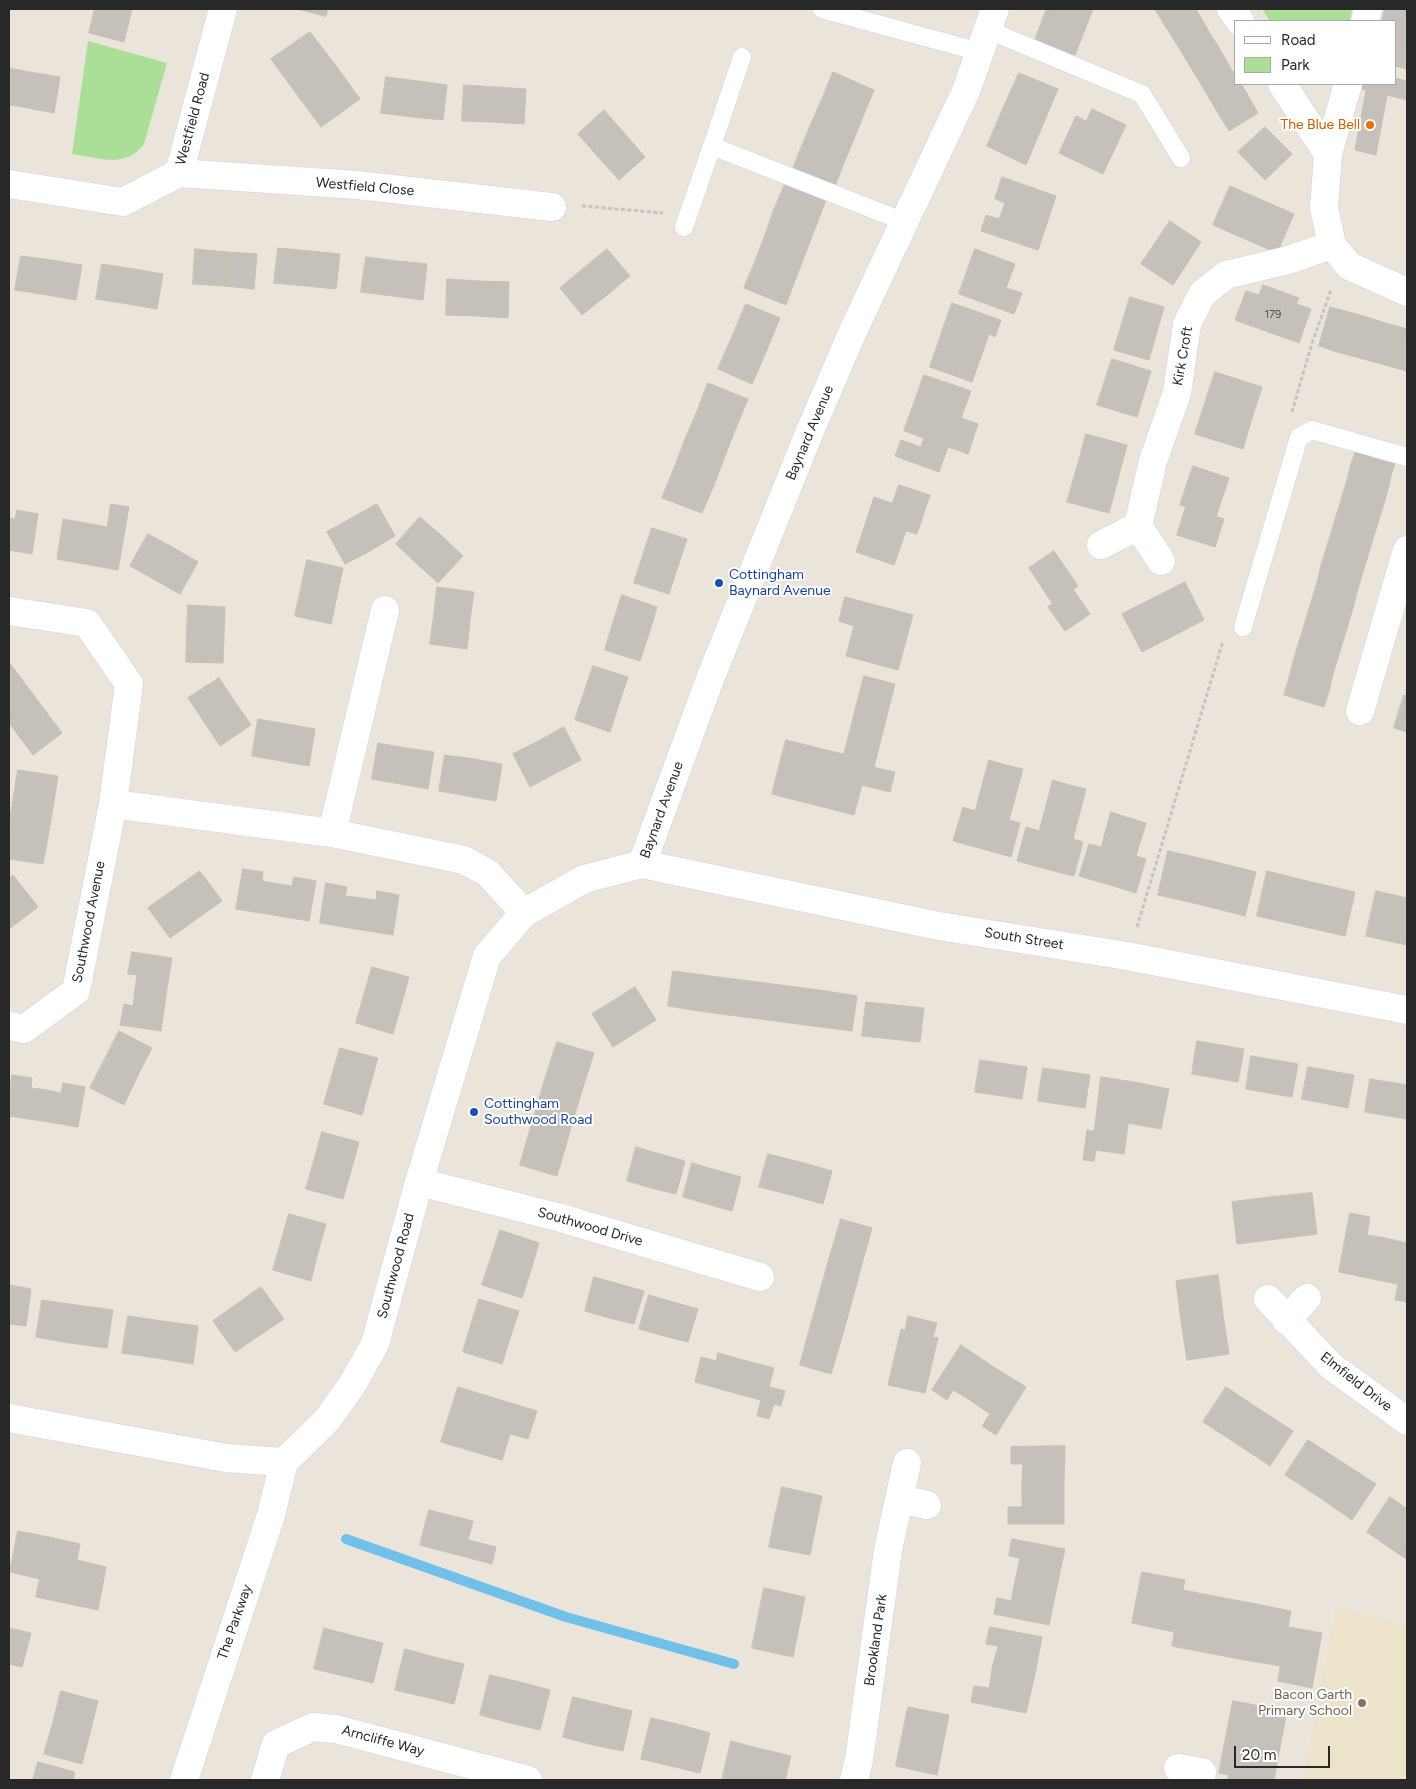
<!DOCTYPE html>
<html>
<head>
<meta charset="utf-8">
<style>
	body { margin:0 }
	#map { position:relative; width:1416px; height:1789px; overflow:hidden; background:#eae4da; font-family:Figtree,sans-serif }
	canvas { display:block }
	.frame { position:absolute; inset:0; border:10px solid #282828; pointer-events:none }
	.legend { position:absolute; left:1234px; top:20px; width:162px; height:65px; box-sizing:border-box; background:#fff; border:1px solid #a9a9a9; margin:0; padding:6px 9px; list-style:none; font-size:15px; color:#282828 }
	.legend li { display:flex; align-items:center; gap:10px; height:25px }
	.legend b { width:25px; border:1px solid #a9a9a9 }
	.scale { position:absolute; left:1234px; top:1746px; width:96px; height:22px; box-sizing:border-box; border:2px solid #282828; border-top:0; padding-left:6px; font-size:15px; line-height:18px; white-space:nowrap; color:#282828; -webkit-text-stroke:4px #fff; paint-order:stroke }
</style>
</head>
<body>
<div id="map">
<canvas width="1416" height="1789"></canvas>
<div class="frame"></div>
<ul class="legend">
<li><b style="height:6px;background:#fff"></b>Road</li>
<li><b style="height:14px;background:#abdf98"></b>Park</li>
</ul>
<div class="scale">20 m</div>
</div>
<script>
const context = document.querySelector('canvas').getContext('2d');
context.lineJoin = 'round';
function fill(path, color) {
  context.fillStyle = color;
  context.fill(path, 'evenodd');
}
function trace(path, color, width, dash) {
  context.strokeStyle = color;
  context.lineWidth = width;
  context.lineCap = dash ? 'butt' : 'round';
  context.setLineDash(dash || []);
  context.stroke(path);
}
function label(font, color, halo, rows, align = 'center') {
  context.font = font + ' Figtree,sans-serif';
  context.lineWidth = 4;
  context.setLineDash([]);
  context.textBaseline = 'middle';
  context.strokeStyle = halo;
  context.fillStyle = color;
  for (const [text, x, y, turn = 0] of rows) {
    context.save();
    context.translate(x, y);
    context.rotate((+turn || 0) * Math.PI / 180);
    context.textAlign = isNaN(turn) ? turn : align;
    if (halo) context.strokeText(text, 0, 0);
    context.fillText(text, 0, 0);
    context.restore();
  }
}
fill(new Path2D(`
	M1336,1607L1407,1625V1780H1303Z`), '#ebe3ca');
fill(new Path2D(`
	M1262,9H1352L1350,21H1270Z
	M88,41L167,63L144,144C125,169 101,158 72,154Z`), '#abdf98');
trace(new Path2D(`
	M346,1539L566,1617L734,1664`), '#71c0e9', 10);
const building = new Path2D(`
	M95,9H132L124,42L89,33Z
	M297,9H328L326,16Z
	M1047,9H1093L1086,27L1046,11Z
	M1155,9H1195L1166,27Z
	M1196,9L1208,30L1179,48L1166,27Z
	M1385,9H1407V44L1395,42V21H1382Z
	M1046,11L1086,27L1075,55L1035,40Z
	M1208,30L1221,51L1191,68L1179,48Z
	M310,32L334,63L295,92L271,59Z
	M1395,42L1407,44V69L1395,66Z
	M1221,51L1233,72L1204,89L1191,68Z
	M334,63L360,99L321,127L295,92Z
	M9,68L24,71L17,106L9,105Z
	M24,71L60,77L54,113L17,106Z
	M833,72L874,90L864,114L823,97Z
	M1233,72L1235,84H1241L1246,92L1216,110L1204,89Z
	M1019,73L1058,89L1042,127L1003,109Z
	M386,77L418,81L413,117L381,113Z
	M1395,78L1407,81V100L1387,95L1376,155L1355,150L1366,90L1360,89L1361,84H1395Z
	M418,81L447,85L443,120L413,117Z
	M464,85L496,87L494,122L462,121Z
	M496,87L526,89L524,124L494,122Z
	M1246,92L1258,113L1229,131L1216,110Z
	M823,97L864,114L854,139L812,122Z
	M1003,109L1042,127L1026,165L987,146Z
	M1092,109L1126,125L1103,174L1059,153L1076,116L1086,121Z
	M604,110L625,134L599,158L578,134Z
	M812,122L854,139L844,163L802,146Z
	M1265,127L1292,154L1265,180L1238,152Z
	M625,134L645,157L619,180L599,158Z
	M802,146L844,163L834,188L792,171Z
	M1002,177L1056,196L1038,250L981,231L986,215L999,219L1005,203L995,199Z
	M785,184L826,200L816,226L774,210Z
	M1230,186L1294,214L1277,253L1213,225Z
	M774,210L816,226L806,252L765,236Z
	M1170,221L1201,242L1173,285L1141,264Z
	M765,236L806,252L796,278L755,262Z
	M278,248L310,251L306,286L274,283Z
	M195,249L227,252L225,286L193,284Z
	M607,249L630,276L607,295L584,268Z
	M975,249L1015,264L1006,288L1022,293L1014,314L959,294Z
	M310,251L340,254L336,289L306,286Z
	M227,252L257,254L254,289L225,286Z
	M21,256L52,260L47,295L15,290Z
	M366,257L397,261L393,296L361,292Z
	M52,260L82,265L76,300L47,295Z
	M397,261L427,264L423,300L393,296Z
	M755,262L796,278L786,305L744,288Z
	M102,264L134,269L128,304L96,299Z
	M584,268L607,295L582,315L560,288Z
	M134,269L163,274L157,309L128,304Z
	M447,279L479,281L478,316L446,315Z
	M479,281L509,282L508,318L478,316Z
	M1263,285L1299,298L1296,304L1311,309L1299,343L1235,320L1246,291L1259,295Z
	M1130,297L1164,307L1149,360L1114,350Z
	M952,303L1001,320L995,337L989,334L972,382L930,367Z
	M746,304L780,318L766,352L732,337Z
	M1330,307L1349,312L1337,352L1319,346Z
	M1349,312L1367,317L1356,357L1337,352Z
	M1367,317L1385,323L1374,362L1356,357Z
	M1385,323L1404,328L1392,367L1374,362Z
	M1404,328L1407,329V371L1392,367Z
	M732,337L766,352L752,384L718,369Z
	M1112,359L1151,371L1137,417L1097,405Z
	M1215,372L1262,387L1252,418L1205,403Z
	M924,375L971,391L961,418L978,424L968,454L948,447L939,472L895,456L901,440L921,447L924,438L904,431Z
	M708,383L748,399L736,428L697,412Z
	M1205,403L1252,418L1243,449L1195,434Z
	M697,412L736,428L725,456L685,440Z
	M1086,434L1127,445L1118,479L1077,468Z
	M685,440L725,456L714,485L674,469Z
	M1357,448L1396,460L1391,476L1351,465Z
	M1351,465L1391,476L1387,493L1347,481Z
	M1193,466L1229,478L1216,517L1180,505Z
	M1077,468L1118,479L1109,513L1067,502Z
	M674,469L714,485L702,513L662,498Z
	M1347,481L1387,493L1382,510L1342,498Z
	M899,485L930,495L917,534L906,531L894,565L856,552L874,497L892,503Z
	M1342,498L1382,510L1377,526L1337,514Z
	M111,504L129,507L118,570L57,559L63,519L107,527Z
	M377,504L395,536L370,551L352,518Z
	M1186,507L1224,519L1215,547L1177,535Z
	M17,510L38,514L32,554L9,550V518L15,519Z
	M1337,514L1377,526L1372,542L1332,531Z
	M420,517L442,536L417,564L396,544Z
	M352,518L370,551L345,564L327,532Z
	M652,528L687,539L678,566L643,555Z
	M1332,531L1372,542L1367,559L1327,547Z
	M148,534L174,548L155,580L130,566Z
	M442,536L463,556L438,583L417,564Z
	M1327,547L1367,559L1362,575L1322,563Z
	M174,548L198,562L180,594L155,580Z
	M1054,551L1078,586L1052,603L1029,568Z
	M643,555L678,566L669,594L634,583Z
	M307,560L343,568L337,596L301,588Z
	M1322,563L1362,575L1357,592L1318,580Z
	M1318,580L1357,592L1353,608L1313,597Z
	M1185,582L1204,620L1173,636L1154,598Z
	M437,587L474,592L470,620L434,616Z
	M301,588L337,596L331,624L295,616Z
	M1073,589L1090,614L1065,631L1048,607Z
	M622,595L657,607L649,634L613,623Z
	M845,597L913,615L898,670L846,656L854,626L839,621Z
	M1313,597L1353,608L1348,625L1308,613Z
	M1154,598L1173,636L1142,652L1122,614Z
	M188,605L225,607L224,635L187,633Z
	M1308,613L1348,625L1343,641L1303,630Z
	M434,616L470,620L467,649L430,644Z
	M613,623L649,634L640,661L605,650Z
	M1303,630L1343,641L1338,658L1298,646Z
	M187,633L224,635L223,663L186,662Z
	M1298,646L1338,658L1333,674L1293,663Z
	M9,662L35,697L9,717Z
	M1293,663L1333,674L1329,691L1289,679Z
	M593,666L628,677L619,704L584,693Z
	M864,676L895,684L874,767L849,762L851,756L844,755Z
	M219,678L235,702L204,722L188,698Z
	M1289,679L1329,691L1324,707L1284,695Z
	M584,693L619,704L610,732L575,720Z
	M1404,695L1407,696V714L1399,711Z
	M35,697L62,733L33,755L9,723V717Z
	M235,702L251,725L220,746L204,722Z
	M1399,711L1407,714V732L1394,728Z
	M258,719L287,724L281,761L252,756Z
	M287,724L315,729L309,766L281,761Z
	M564,727L581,760L556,773L539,741Z
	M786,740L851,756L849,762L895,772L890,792L862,785L854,815L772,794Z
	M539,741L556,773L530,787L513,754Z
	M378,743L406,748L400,784L372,779Z
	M406,748L434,752L428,789L400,784Z
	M445,755L474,759L467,796L439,791Z
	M474,759L502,764L496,801L467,796Z
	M989,760L1006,765L983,849L953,841L963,807L975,811Z
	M1006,765L1023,769L1009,820L1020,823L1011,857L983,849Z
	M18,770L58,776L51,820L11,814Z
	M1053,780L1069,785L1046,869L1017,861L1026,827L1039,831Z
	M1069,785L1086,789L1073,839L1083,842L1074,876L1046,869Z
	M1111,812L1129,818L1110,885L1079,876L1089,844L1101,847Z
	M11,814L51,820L43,864L9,859Z
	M1129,818L1146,823L1136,856L1146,859L1136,893L1110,885Z
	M1168,851L1212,861L1202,905L1158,895Z
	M1212,861L1256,872L1245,916L1202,905Z
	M243,869L263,872L262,881L278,884L273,915L236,909Z
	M200,871L222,901L198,918L176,888Z
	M1267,871L1311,882L1301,926L1257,916Z
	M13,875L38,907L9,929V879Z
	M294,877L316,881L309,921L273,915L278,884L292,886Z
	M1311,882L1355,892L1345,936L1301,926Z
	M326,883L347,887L345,896L361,898L356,929L320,923Z
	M176,888L198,918L170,938L148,908Z
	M377,891L399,895L393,935L356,929L361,898L376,900Z
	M1376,891L1407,898V945L1366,936Z
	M132,952L172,958L166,995L135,990L137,975L128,974Z
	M372,967L409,977L401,1006L364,995Z
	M673,971L703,975L699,1011L668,1006Z
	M703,975L734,979L729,1015L699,1011Z
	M734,979L765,983L760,1019L729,1015Z
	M765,983L796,987L791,1023L760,1019Z
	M635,987L656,1020L635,1033L613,1001Z
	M796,987L826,991L821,1027L791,1023Z
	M135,990L166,995L161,1031L120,1025L124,1004L133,1006Z
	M826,991L857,996L852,1031L821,1027Z
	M364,995L401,1006L393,1034L356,1023Z
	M613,1001L635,1033L613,1047L592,1014Z
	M866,1002L895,1005L891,1039L862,1036Z
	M895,1005L924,1008L920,1042L891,1039Z
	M119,1031L152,1048L139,1073L106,1057Z
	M1197,1041L1244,1049L1238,1082L1192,1074Z
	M557,1042L594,1053L584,1084L547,1073Z
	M340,1048L378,1058L370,1086L332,1076Z
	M1251,1056L1298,1064L1292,1097L1246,1089Z
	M106,1057L139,1073L124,1105L90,1088Z
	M980,1060L1027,1067L1022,1099L975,1092Z
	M1308,1067L1354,1075L1348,1108L1302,1099Z
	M1043,1068L1090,1075L1085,1108L1038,1101Z
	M547,1073L584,1084L575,1114L538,1103Z
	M12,1075L32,1078L31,1088L47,1090L42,1121L9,1116Z
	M332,1076L370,1086L362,1115L324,1104Z
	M1101,1077L1134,1082L1124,1154L1096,1150L1094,1161L1083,1160L1087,1130L1094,1131Z
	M1370,1079L1407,1085V1119L1365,1112Z
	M1134,1082L1169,1089L1161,1129L1128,1123Z
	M63,1083L85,1087L78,1127L42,1121L47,1090L61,1093Z
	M538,1103L575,1114L566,1145L529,1134Z
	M322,1132L359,1142L351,1171L314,1161Z
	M529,1134L566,1145L557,1176L520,1165Z
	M636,1147L660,1154L651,1188L627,1181Z
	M660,1154L685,1161L676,1194L651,1188Z
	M768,1154L804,1163L795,1196L759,1187Z
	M314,1161L351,1171L343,1199L306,1189Z
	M692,1163L716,1170L707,1204L683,1197Z
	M804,1163L832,1171L823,1204L795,1196Z
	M716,1170L741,1177L732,1211L707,1204Z
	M1312,1193L1317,1234L1277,1239L1272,1197Z
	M1272,1197L1277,1239L1237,1244L1232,1202Z
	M1350,1213L1370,1217L1367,1235L1385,1238L1378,1280L1339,1272Z
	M289,1214L326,1224L318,1252L281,1242Z
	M841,1219L872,1228L862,1264L830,1256Z
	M500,1230L539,1243L531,1270L491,1258Z
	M1385,1238L1407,1243V1302L1395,1300L1398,1284L1378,1280Z
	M281,1242L318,1252L311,1281L273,1270Z
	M830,1256L862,1264L852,1301L820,1292Z
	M491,1258L531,1270L522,1298L482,1285Z
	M1218,1275L1223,1315L1181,1321L1176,1281Z
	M594,1277L619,1284L609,1318L585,1311Z
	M619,1284L644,1291L634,1324L609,1318Z
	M9,1285L31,1289L26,1326L9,1324Z
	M261,1287L284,1319L260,1335L237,1304Z
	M820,1292L852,1301L842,1337L810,1328Z
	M649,1295L673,1302L664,1336L639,1329Z
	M479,1299L519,1311L510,1338L471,1325Z
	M42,1300L76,1305L70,1343L36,1337Z
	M673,1302L698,1309L688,1342L664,1336Z
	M237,1304L260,1335L235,1352L213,1321Z
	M76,1305L113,1310L107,1348L70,1343Z
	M1223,1315L1229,1354L1187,1360L1181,1321Z
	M128,1316L162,1321L156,1358L122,1353Z
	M908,1316L937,1323L933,1337L938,1338L925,1393L888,1385L901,1329L905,1330Z
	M162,1321L198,1326L193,1364L156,1358Z
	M471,1325L510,1338L502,1364L463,1352Z
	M810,1328L842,1337L831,1374L800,1365Z
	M961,1345L992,1366L970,1400L953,1390L947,1400L932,1390Z
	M718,1353L747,1361L738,1394L695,1382L701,1357L716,1361Z
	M747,1361L774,1368L769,1387L785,1391L781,1406L774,1404L769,1419L757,1416L761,1400L738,1394Z
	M992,1366L1026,1387L996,1435L982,1426L990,1414L970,1400Z
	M458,1387L537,1411L528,1439L510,1434L502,1460L441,1442Z
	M1226,1387L1259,1409L1237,1444L1203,1422Z
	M1259,1409L1293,1431L1270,1466L1237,1444Z
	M1308,1440L1342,1462L1319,1497L1285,1475Z
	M1065,1446L1064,1483H1022L1023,1464H1011V1447Z
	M1342,1462L1376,1484L1352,1520L1319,1497Z
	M1022,1483H1064V1524H1008V1507H1022Z
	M782,1487L822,1496L816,1525L775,1517Z
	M1390,1497L1407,1509V1544L1400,1555L1367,1532Z
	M429,1510L473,1521L468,1540L496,1547L492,1564L420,1545Z
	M775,1517L816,1525L810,1555L769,1547Z
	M18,1531L49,1537L40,1579L10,1572Z
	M49,1537L80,1544L77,1560L106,1567L98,1610L36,1597Z
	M1012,1539L1065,1549L1057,1586L1016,1577L1020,1558L1009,1556Z
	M1407,1544V1559L1400,1555Z
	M1142,1572L1185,1580L1174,1632L1132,1623Z
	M1016,1577L1057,1586L1049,1625L994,1614L997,1598L1011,1601Z
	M764,1588L805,1597L799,1627L758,1618Z
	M1183,1590L1219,1597L1208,1653L1172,1646Z
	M1219,1597L1256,1604L1245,1660L1208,1653Z
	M1256,1604L1291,1611L1281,1666L1245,1660Z
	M758,1618L799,1627L793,1657L752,1648Z
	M990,1627L1042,1637L1035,1674L993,1665L998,1646L986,1644Z
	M1288,1627L1322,1633L1312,1688L1278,1681Z
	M9,1628L31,1633L22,1667L9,1664Z
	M324,1628L354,1636L344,1676L314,1669Z
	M354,1636L383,1643L373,1683L344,1676Z
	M405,1649L434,1657L425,1697L395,1690Z
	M434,1657L464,1664L454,1704L425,1697Z
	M993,1665L1035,1674L1026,1713L971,1702L974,1686L989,1688Z
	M490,1675L520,1682L510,1723L480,1715Z
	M520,1682L550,1690L540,1730L510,1723Z
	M61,1691L98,1701L90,1733L53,1723Z
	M573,1697L603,1704L593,1745L563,1737Z
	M1233,1701L1287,1711L1280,1747L1226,1737Z
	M603,1704L632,1711L623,1751L593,1745Z
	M908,1707L949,1715L943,1745L902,1737Z
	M651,1718L681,1725L671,1766L641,1759Z
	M53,1723L90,1733L82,1764L44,1754Z
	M681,1725L710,1733L700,1773L671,1766Z
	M902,1737L943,1745L937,1775L896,1766Z
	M1226,1737L1280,1747L1274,1780H1255L1219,1773Z
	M731,1741L761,1749L753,1780H722Z
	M761,1749L791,1756L785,1780H753Z
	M38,1762L75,1772L73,1780H33Z
	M1229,1775L1255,1780H1228Z`);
fill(building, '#c5c1ba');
trace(building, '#c5c0b4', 1);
const service = new Path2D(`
	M822,9L980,52
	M988,30L1142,94L1181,158
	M712,146L742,57
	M684,227L712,146L905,222
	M1243,627L1299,437L1312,430L1407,457`);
const minor = new Path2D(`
	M1231,9L1240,21
	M1365,21L1368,9
	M1282,84L1328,154L1324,208L1332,245L1349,266L1407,292
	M1328,154L1348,84
	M179,173L357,185L552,207
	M9,184L123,202L179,173L223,9
	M1138,526L1153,461L1177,393L1187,324L1202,294L1226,275L1288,260L1332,245
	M1101,545L1138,526L1161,561
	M9,611L87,623L129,684L113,804L76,991L24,1029L9,1026
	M1360,711L1407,550
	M113,804L332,833L464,860L488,873L524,913
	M332,833L385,610
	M419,1182L561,1218L760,1277
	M1268,1299L1331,1366L1407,1421
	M1286,1320L1307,1298
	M899,1499L927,1505
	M1178,1768L1202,1772L1201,1780
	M184,1780L271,1515L284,1462
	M265,1780L276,1744L313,1727L336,1729L528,1780
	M854,1780L859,1760L888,1550L907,1463`);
const tertiary = new Path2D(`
	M9,1418L226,1458L284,1462L327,1420L352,1385L375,1344L419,1182L487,956L524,913L584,879L642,864`);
const secondary = new Path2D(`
	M995,9L966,91L853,331L810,431L710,679L642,864L939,926L1127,956L1407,1010`);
trace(service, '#d0d2e1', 19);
trace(minor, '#d0d2e1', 29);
trace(tertiary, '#d0d2e1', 29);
trace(secondary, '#d0d2e1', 29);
trace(new Path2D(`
	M582,206L663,213
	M1292,412L1312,343L1331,290
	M1137,927L1223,641`), '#c3c3c3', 3, [4, 2.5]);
trace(service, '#fff', 18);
trace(minor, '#fff', 28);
trace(tertiary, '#fff', 28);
trace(secondary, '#fff', 28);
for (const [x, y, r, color] of [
	[1370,125,5,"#e8710a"],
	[719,583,5,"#1a4fb4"],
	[474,1112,5,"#1a4fb4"],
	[1362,1703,5,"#8d6e63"]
]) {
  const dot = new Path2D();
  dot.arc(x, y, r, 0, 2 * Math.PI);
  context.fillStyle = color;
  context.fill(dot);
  trace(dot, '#fff', 2);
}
label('11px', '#4f4e4c', null, [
	["179",1273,315]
]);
label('14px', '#282828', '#fff', [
	["Westfield Road",193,119,-75],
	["Westfield Close",365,187,5],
	["Kirk Croft",1183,356,-80],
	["Baynard Avenue",810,433,-67],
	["Baynard Avenue",662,810,-70],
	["Southwood Avenue",89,922,-79],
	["South Street",1024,939,9],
	["Southwood Drive",590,1227,16],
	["Southwood Road",396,1266,-75],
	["Elmfield Drive",1356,1382,38],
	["The Parkway",235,1622,-71],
	["Brookland Park",876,1640,-82],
	["Arncliffe Way",383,1741,15]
]);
label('14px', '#c56008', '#fff', [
	["The Blue Bell",1360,125]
], 'right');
label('14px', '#164399', '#fff', [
	["Cottingham",729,575],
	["Baynard Avenue",729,591],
	["Cottingham",484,1104],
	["Southwood Road",484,1120]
], 'left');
label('14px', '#785e54', '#fff', [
	["Bacon Garth",1352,1695],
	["Primary School",1352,1711]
], 'right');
</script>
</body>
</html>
